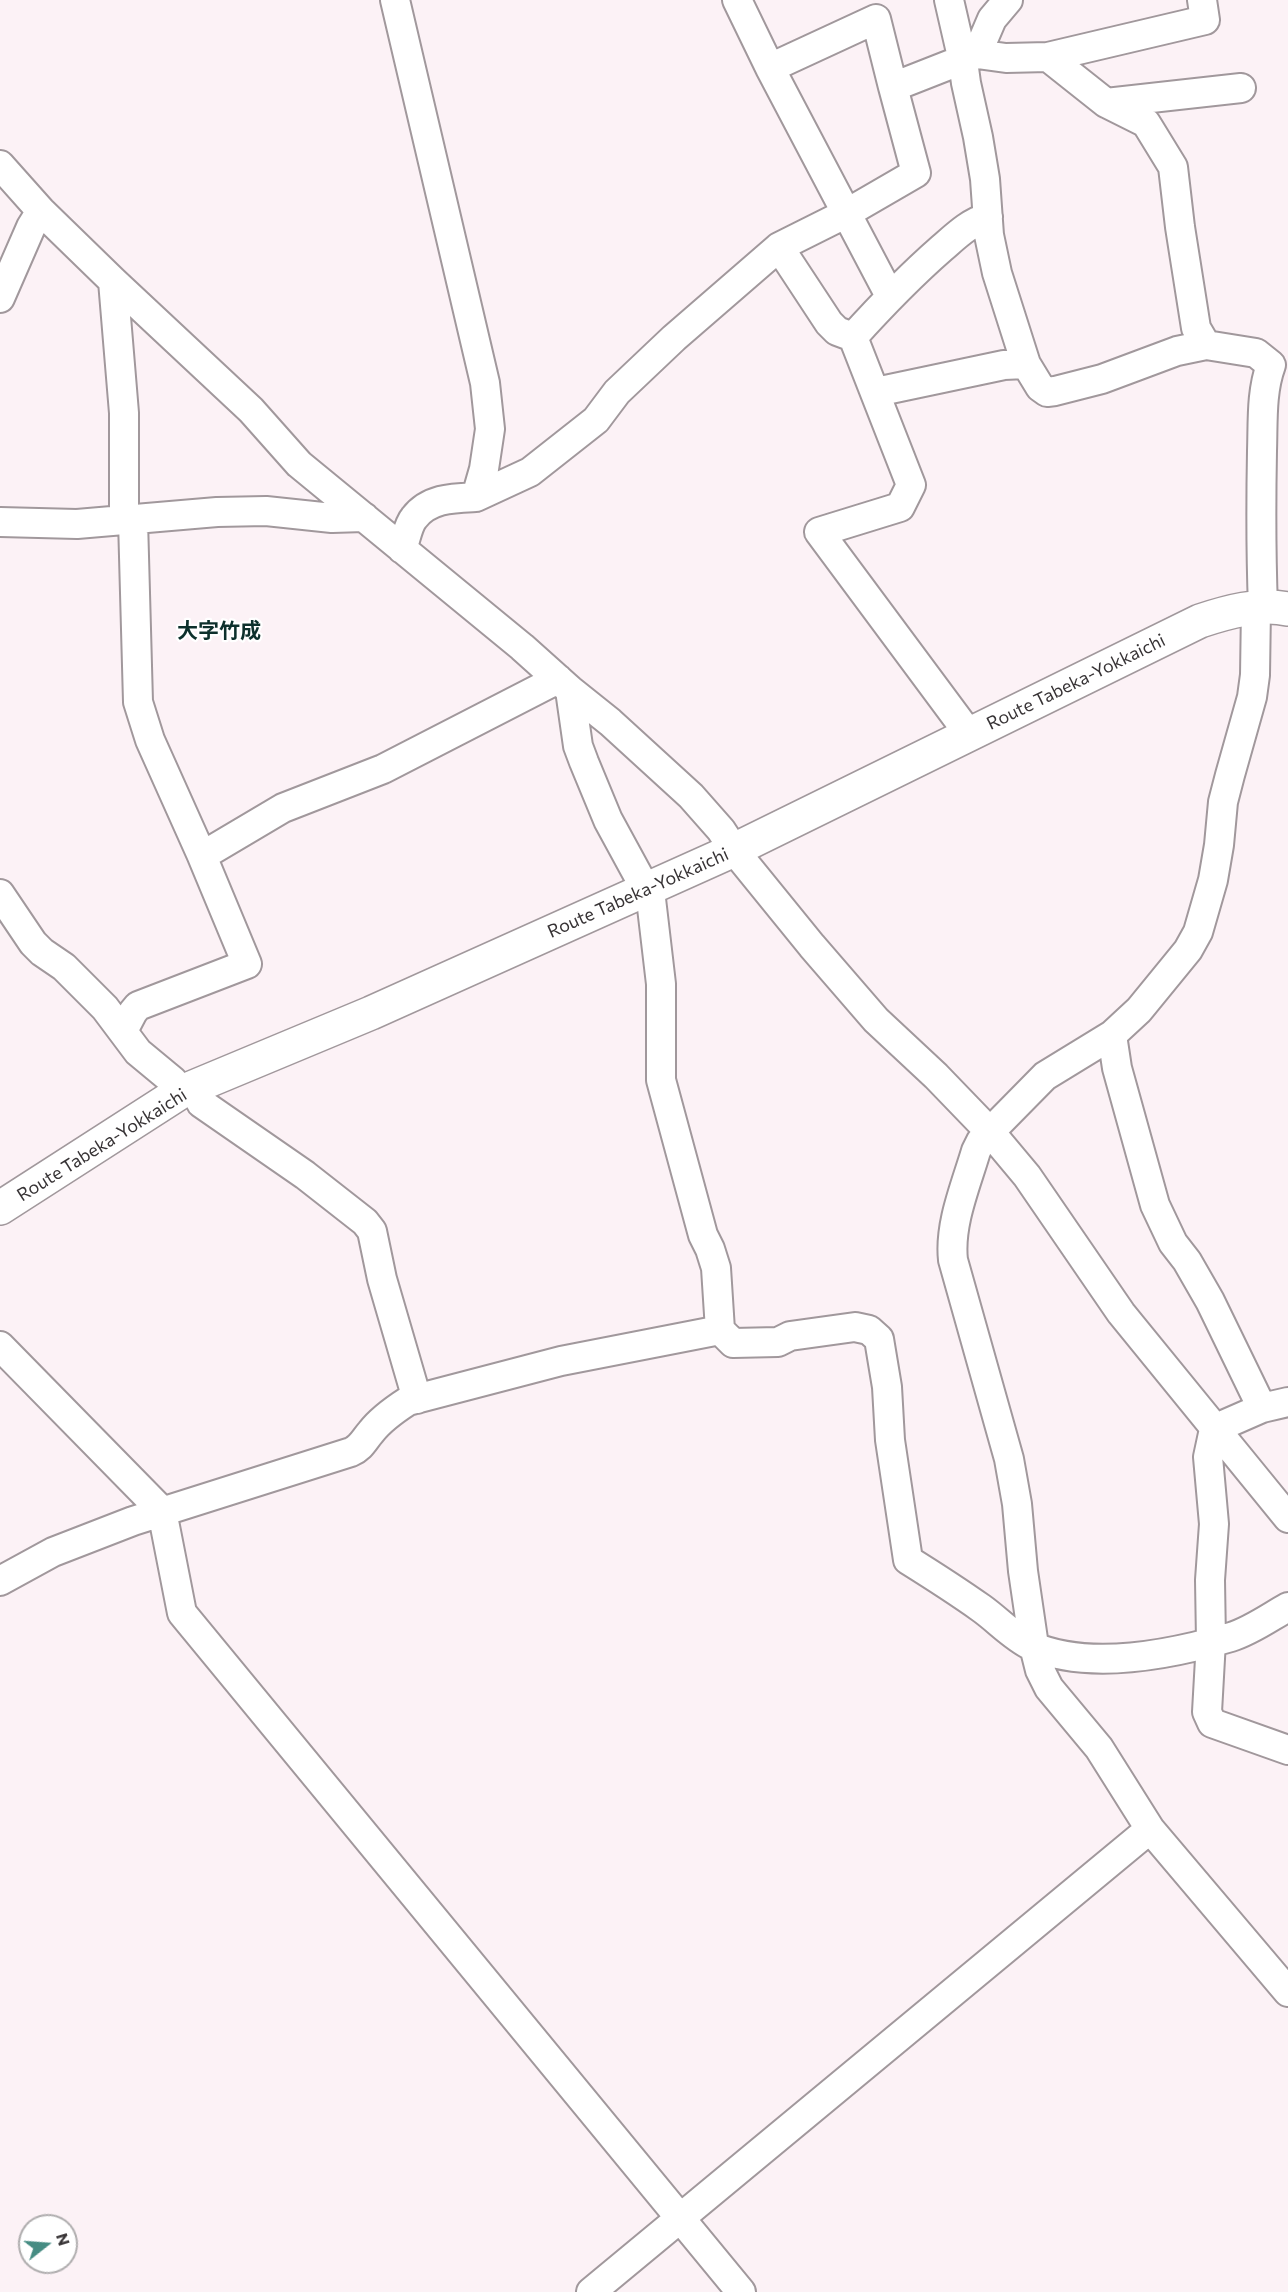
<!DOCTYPE html>
<html>
<head>
<meta charset="utf-8">
<style>
	body { margin:0 }
	#map { position:relative; width:1288px; height:2292px; overflow:hidden; background:#fcf2f6; font-family:Commissioner,sans-serif }
	canvas { display:block }
	.north { position:absolute; left:18px; top:2214px; width:60px; height:60px; box-sizing:border-box; background:#fff; border:2px solid #afadae; border-radius:50%; rotate:73deg; font-size:16px; font-weight:700; line-height:24px; text-align:center; color:#373335 }
	.north::after { content:''; display:block; margin:auto; width:21px; height:27px; background:#468c83; clip-path:polygon(50% 0,100% 100%,50% 72%,0 100%) }
</style>
</head>
<body>
<div id="map">
<canvas width="1288" height="2292"></canvas>
<div class="north">N</div>
</div>
<script>
const context = document.querySelector('canvas').getContext('2d');
context.lineJoin = 'round';
function trace(path, color, width, dash) {
  context.strokeStyle = color;
  context.lineWidth = width;
  context.lineCap = dash ? 'butt' : 'round';
  context.setLineDash(dash || []);
  context.stroke(path);
}
function label(font, color, halo, rows, align = 'center') {
  context.font = font + ' Commissioner,"Noto Sans JP",sans-serif';
  context.lineWidth = 4.5;
  context.setLineDash([]);
  context.textBaseline = 'middle';
  context.strokeStyle = halo;
  context.fillStyle = color;
  for (const [text, x, y, turn = 0] of rows) {
    context.save();
    context.translate(x, y);
    context.rotate((+turn || 0) * Math.PI / 180);
    context.textAlign = isNaN(turn) ? turn : align;
    if (halo) context.strokeText(text, 0, 0);
    context.fillText(text, 0, 0);
    context.restore();
  }
}
const minor = new Path2D(`
	M395,0L485,383L490,429L484,469L476,497C454,498 429,498 414,518C408,525 406,539 402,549
	M737,0L770,68L890,296
	M949,0L963,61L966,83L978,137L985,179L989,235L997,273L1026,364L1040,387L1047,392L1055,391L1102,379L1177,351L1206,345L1256,353L1271,365C1261,392 1263,422 1262,451C1261,503 1261,555 1263,607
	M977,54L1006,58L1048,57L1205,20L1202,0
	M1048,57L1106,103L1146,123L1173,167L1180,227L1196,328L1206,345
	M770,68L876,19L893,87L977,54L992,19L1008,0
	M1106,103L1241,88
	M0,165L41,211L113,281L251,410L299,464L522,647L570,690L610,722L691,796L721,830L734,850L812,946L876,1020L936,1076L991,1133L1027,1176L1121,1313L1288,1518
	M779,247L829,323L837,331L853,337
	M113,281L124,413V521
	M0,298L31,227L41,211
	M876,392L1004,365L1026,364
	M476,497L530,472L596,420L617,392L674,338L779,247L847,213L916,173L893,87
	M133,520L138,702L150,740L202,856
	M0,522L77,524L217,512L266,511L332,518L364,517
	M1256,608L1255,675L1252,697L1230,775L1223,802L1219,845L1213,880L1198,932L1188,950L1139,1010L1112,1035L1045,1076L981,1141L976,1151C966,1185 949,1224 953,1260L1009,1459L1017,1504L1023,1571L1034,1646L1040,1670L1049,1688L1099,1748L1150,1829L1288,1992
	M570,690L578,746L584,762L608,820L651,899L661,984V1080L703,1235L710,1249L716,1268L720,1330L733,1343L778,1342L790,1336L855,1327L869,1330L879,1339L887,1387L890,1440L908,1560C932,1575 957,1591 981,1608C998,1620 1013,1637 1032,1646C1090,1671 1173,1654 1231,1637C1251,1631 1270,1617 1288,1607
	M969,734L819,532L900,507L911,485L853,337C881,306 910,276 942,248C957,235 969,223 988,217
	M0,894L33,943L42,952L64,967L105,1008L138,1052L173,1081L179,1093
	M123,1031L133,1012L138,1006L247,964L202,856L283,808L383,769L558,679
	M1112,1035L1117,1068L1155,1205L1173,1243L1187,1261L1210,1301L1262,1408
	M195,1087L201,1103L305,1175L365,1222L372,1231L382,1279L417,1399
	M0,1346L162,1511L182,1613L741,2292
	M1288,1402L1262,1408L1214,1429L1208,1457L1214,1524L1210,1580L1211,1641L1207,1712L1212,1723L1288,1750
	M0,1581L53,1552L133,1521L351,1452C361,1448 364,1440 371,1432C381,1419 394,1410 408,1401L561,1361L720,1330
	M591,2292L1150,1829`);
const major = new Path2D(`
	M0,1208L179,1093L371,1013L734,850L1200,621C1227,612 1259,603 1288,609`);
trace(minor, '#a1989c', 32);
trace(major, '#a1989c', 36);
trace(minor, '#fff', 28);
trace(major, '#fff', 33);
label('18px', '#373335', '#fff', [
	["Route Tabeka-Yokkaichi",1076,682,-26],
	["Route Tabeka-Yokkaichi",638,893,-24],
	["Route Tabeka-Yokkaichi",102,1145,-32]
]);
label('bold 21px', '#0d302c', '#fff', [
	["大字竹成",219,631]
]);
</script>
</body>
</html>
